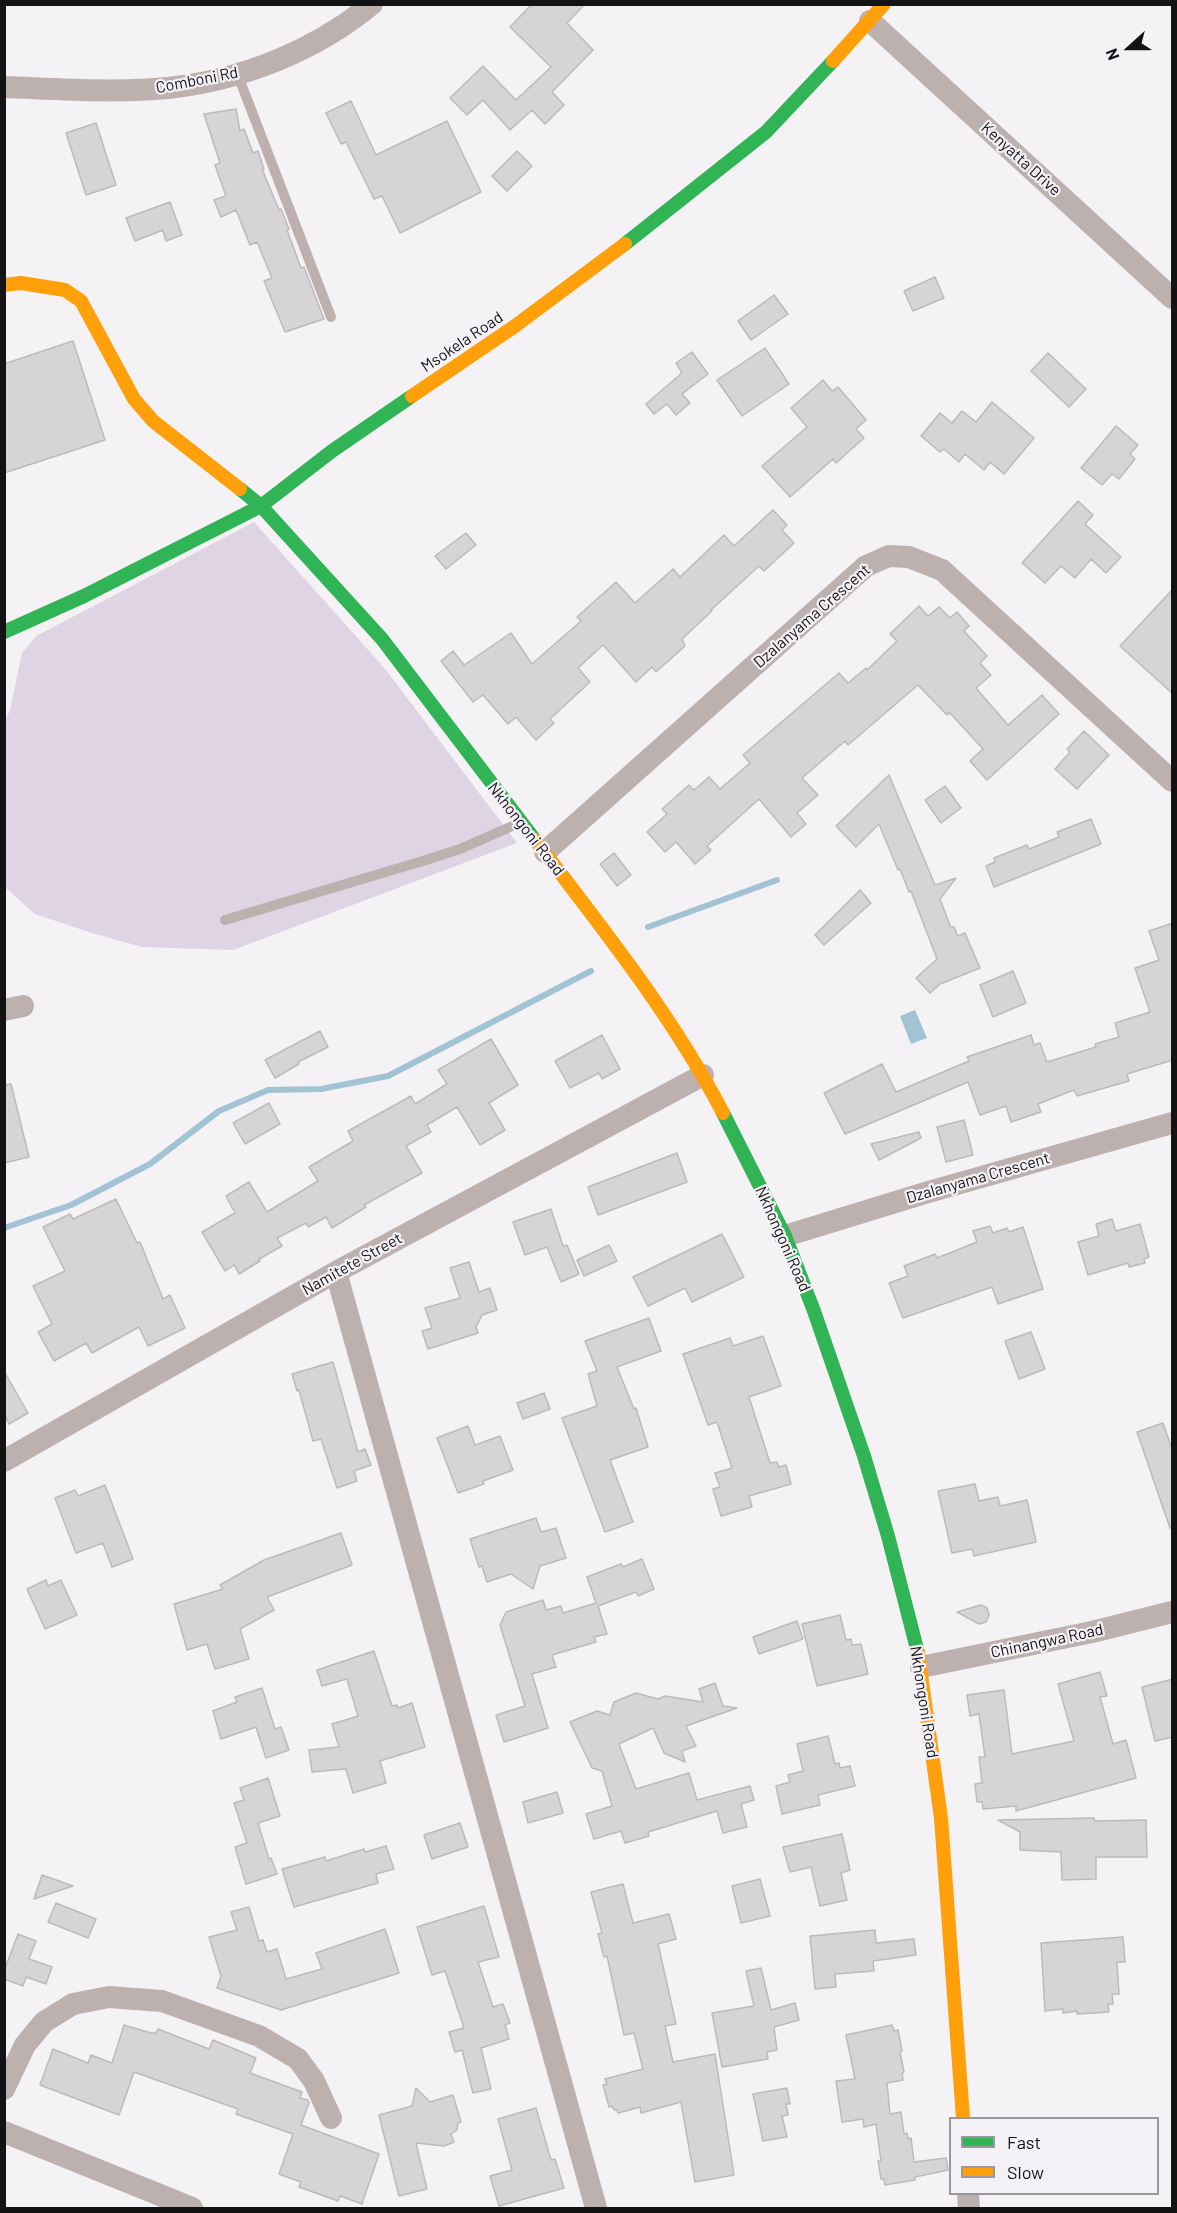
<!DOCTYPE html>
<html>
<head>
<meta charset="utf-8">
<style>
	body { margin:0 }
	#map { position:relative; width:1177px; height:2213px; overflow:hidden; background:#f4f2f5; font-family:Barlow,sans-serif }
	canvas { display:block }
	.frame { position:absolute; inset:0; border:6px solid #131214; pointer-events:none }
	.legend { position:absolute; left:949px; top:2117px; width:210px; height:78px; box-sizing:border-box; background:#f4f1f6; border:2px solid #9a989c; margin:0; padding:8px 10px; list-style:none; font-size:18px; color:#131214 }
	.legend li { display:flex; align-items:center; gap:12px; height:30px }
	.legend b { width:30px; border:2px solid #9a989c }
	.north { position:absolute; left:1099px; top:18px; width:60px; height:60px; -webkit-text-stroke:4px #f4f1f6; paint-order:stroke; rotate:249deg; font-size:16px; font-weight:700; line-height:24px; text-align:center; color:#131214 }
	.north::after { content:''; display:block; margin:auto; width:21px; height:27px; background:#131214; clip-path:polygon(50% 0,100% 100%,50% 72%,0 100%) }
</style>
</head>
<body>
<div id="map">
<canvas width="1177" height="2213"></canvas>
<div class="frame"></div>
<ul class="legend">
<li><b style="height:8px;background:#30b455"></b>Fast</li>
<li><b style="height:8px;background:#ff9f0a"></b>Slow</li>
</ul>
<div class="north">N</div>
</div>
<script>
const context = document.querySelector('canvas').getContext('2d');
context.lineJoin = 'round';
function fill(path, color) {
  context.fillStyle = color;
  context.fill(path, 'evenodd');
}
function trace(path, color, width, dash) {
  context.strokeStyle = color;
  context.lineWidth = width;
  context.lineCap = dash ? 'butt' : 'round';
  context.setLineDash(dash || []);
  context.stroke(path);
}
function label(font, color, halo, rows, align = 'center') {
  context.font = font + ' Barlow,sans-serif';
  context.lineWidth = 4.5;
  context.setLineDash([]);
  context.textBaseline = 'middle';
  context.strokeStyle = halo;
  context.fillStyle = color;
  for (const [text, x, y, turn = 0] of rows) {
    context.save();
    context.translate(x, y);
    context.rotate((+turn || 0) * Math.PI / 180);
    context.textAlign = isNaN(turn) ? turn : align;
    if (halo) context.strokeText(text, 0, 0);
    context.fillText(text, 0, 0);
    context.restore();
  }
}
fill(new Path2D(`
	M254,522L386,670L517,843L233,950L142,947L92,933L35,914L6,888L4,884V724L10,710L22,653L36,636Z`), '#dfd4e4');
fill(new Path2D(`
	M915,1010L927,1038L911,1044L900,1016Z`), '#a1c3d3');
trace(new Path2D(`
	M648,927L777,880
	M4,1228L71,1205L150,1164L219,1111L268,1090L321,1089L388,1076L591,971`), '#a1c3d3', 6);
const building = new Path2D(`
	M532,4H585L567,23L593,50L552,92L564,105L545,124L532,110L510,130L483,100L467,115L450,98L483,66L516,100L551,67L510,27Z
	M351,101L376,155L447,121L481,192L400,233L382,196L374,199L346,142L341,144L326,113Z
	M236,109L240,131L244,129L253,153L258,151L264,169H262L279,210L281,209L289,229L287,230L301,268L304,267L324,319L285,332L264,281L272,278L257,242L250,245L236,210L221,217L214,200L226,196L215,165L220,163L204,114Z
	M96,123L116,185L86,195L66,133Z
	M517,151L532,166L507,191L492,176Z
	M170,202L182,235L166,241L163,230L135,241L126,218Z
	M935,277L944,298L913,311L904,291Z
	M774,295L788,314L751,340L738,321Z
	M73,341L105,440L4,473V364Z
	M765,348L789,384L742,416L717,380Z
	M692,352L708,374L682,394L690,403L676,415L667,404L654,414L646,404L682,373L676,363Z
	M1048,353L1086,389L1069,407L1031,371Z
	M823,380L832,391L838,387L866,420L856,429L864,438L836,463L833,459L790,497L762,466L807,427L791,408Z
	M992,402L1034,438L1004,474L990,462L984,470L965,454L959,462L944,449L940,452L921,436L940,413L952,423L962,411L976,422Z
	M1116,426L1138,445L1130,454L1135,459L1119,479L1112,474L1102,485L1081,468Z
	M1078,501L1093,515L1085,524L1121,557L1106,573L1091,559L1075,578L1061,566L1045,583L1022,563Z
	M773,510L787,525L782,530L794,543L764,571L759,566L711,610L712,611L682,639L685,646L656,672L652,667L636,682L603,645L578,668L590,682L550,719L554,723L536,740L516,717L508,724L483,695L473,702L441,661L453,651L464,665L511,633L532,664L581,621L577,617L616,582L635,603L673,569L680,577L724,535L734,546Z
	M466,533L476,545L446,569L435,556Z
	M1173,589V694L1120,646Z
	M919,606L928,616L939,607L950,618L957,612L969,626L964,631L987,656L980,663L991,675L976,688L1008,725L1042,695L1059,714L987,780L970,761L983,749L949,712L947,715L918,685L848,745L845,741L802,778L818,795L797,813L806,824L791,837L759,799L707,846L711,850L695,864L676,842L665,852L647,832L667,814L662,809L689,785L694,790L709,777L720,789L750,763L743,755L839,673L848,683L866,668L867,670L897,641L890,634Z
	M1084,731L1109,755L1077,789L1055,769L1070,752L1067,749Z
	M889,775L935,885L956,878L940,899L951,928L954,927L958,936L965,933L980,968L940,984L930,993L916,978L937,959L911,891L909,892L900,869L898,870L879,824L856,847L836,826Z
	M945,786L961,808L941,823L925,800Z
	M1091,819L1101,844L994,887L986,866L995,862L994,858L1027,845L1029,849L1059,837L1057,832Z
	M614,853L631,875L617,886L600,864Z
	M860,890L871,903L824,945L815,935Z
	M1173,923V1060L1127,1074L1129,1081L1077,1096L1074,1090L1038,1104L1041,1112L1011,1122L1006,1106L980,1115L968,1082L845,1134L824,1093L882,1064L896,1092L969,1061L967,1057L1031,1035L1034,1045L1040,1043L1047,1062L1096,1047L1095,1044L1119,1037L1115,1023L1150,1012L1135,968L1159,960L1149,931Z
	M1013,971L1026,1003L993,1017L980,985Z
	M320,1031L328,1047L298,1062L299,1064L275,1078L265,1060Z
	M602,1035L620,1069L602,1079L599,1073L570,1088L555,1061Z
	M491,1039L518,1085L489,1103L505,1130L480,1145L457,1107L427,1125L431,1132L406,1146L422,1173L364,1205L366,1207L332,1228L326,1217L308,1227L306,1223L277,1238L282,1246L259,1259L260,1261L239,1274L234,1265L225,1271L202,1232L235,1213L226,1196L249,1182L267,1212L318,1181L309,1167L353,1141L348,1131L411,1096L415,1104L447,1084L438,1070Z
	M11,1084L29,1157L4,1163V1085Z
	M269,1103L280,1124L245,1144L233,1123Z
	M964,1120L973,1155L946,1162L937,1127Z
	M919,1132L921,1138L879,1160L871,1144Z
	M677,1153L687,1182L598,1215L588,1187Z
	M116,1199L137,1243L140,1242L163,1299L170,1295L185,1328L148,1346L139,1327L92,1353L86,1343L54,1361L38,1332L52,1324L33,1286L65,1271L43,1227L70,1214L73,1219Z
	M551,1209L563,1246L567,1245L579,1274L561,1282L547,1247L525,1255L513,1222Z
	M1112,1219L1116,1231L1140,1224L1149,1257L1144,1259L1145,1263L1129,1267L1128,1263L1088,1275L1078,1242L1099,1236L1096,1224Z
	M990,1226L993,1233L1007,1228L1009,1232L1023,1227L1043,1289L998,1304L992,1287L903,1318L889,1283L908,1276L904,1266L935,1254L937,1258L977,1242L973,1231Z
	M722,1234L744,1277L692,1302L685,1288L648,1306L633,1277Z
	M609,1245L617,1261L584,1276L577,1260Z
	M469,1262L479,1292L490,1288L497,1310L482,1315L476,1327L478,1333L428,1349L422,1331L432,1328L425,1308L460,1298L450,1268Z
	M649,1318L661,1351L617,1367L634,1409L636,1408L648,1447L610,1460L633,1522L605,1532L562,1418L597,1406L588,1374L597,1371L585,1341Z
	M1031,1332L1045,1369L1019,1379L1005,1341Z
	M763,1336L781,1386L749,1397L770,1463L777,1462L779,1467L786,1465L791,1484L749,1496L752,1507L721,1516L713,1489L720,1487L715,1473L732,1468L717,1422L708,1425L683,1354L730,1338L733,1346Z
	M333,1362L358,1452L365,1449L371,1465L354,1471L357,1481L337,1488L321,1439L313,1441L299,1390L297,1391L292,1374Z
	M4,1371L28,1413L9,1424L4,1413Z
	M544,1393L550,1409L523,1419L517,1403Z
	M1163,1423L1173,1452V1527L1170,1528L1137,1432Z
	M468,1426L475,1445L500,1436L513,1470L483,1481L484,1484L458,1493L437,1438Z
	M975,1484L979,1501L998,1497L1000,1506L1027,1500L1036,1542L974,1556L972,1549L952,1553L938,1491Z
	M105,1485L133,1559L112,1567L103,1543L76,1553L55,1498L75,1490L78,1496Z
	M536,1518L541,1532L556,1528L566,1558L540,1566L533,1589L511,1574L487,1582L482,1566L479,1567L470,1539Z
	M341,1533L352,1565L267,1597L274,1610L240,1629L249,1659L215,1669L207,1644L187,1650L174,1604L223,1589L220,1585L264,1560Z
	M642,1559L654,1589L638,1596L636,1592L598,1606L607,1634L594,1637L596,1642L552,1655L556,1667L532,1674L548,1728L504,1742L496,1715L525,1706L500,1625L506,1612L543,1600L546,1610L561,1606L563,1613L596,1603L587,1577L621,1564L623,1567Z
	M46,1580L48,1586L61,1580L77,1615L45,1629L27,1589Z
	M981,1605L987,1608L989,1615L986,1622L979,1624L957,1612Z
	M840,1615L846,1640L851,1639L852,1645L861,1644L868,1674L817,1686L802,1624Z
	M797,1621L803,1639L759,1654L753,1637Z
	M374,1651L392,1706L397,1705L398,1708L412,1703L425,1747L380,1761L386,1783L353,1793L346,1769L312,1772L309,1750L339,1747L332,1724L358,1716L347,1679L322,1686L317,1670Z
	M1100,1672L1107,1696L1100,1697L1113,1744L1126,1740L1136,1778L1016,1811V1806L983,1809L982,1802H977L975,1784L982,1783L979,1757H985L979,1714L970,1716L967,1695L1004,1690L1012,1754L1074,1741L1058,1684Z
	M1173,1679V1737L1155,1741L1142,1687Z
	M715,1683L723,1706L737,1708L686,1726L696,1746L682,1751L685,1762L664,1753L653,1728L619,1744L636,1789L689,1773L697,1800L750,1786L754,1800L741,1804L747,1827L723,1833L717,1811L648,1832L649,1836L625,1843L621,1831L594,1839L586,1814L612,1806L602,1771L592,1768L570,1722L597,1711L610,1715L614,1702L636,1693L658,1699L665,1696L703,1702L699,1689Z
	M262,1688L275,1729L281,1727L289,1750L266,1758L256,1727L221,1739L213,1711L237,1702L235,1697Z
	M828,1736L835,1764L839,1763L840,1768L850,1766L855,1786L818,1795L820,1805L782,1814L776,1786L790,1782L788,1775L803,1771L797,1744Z
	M268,1778L280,1816L258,1823L269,1859L271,1858L277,1874L246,1884L235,1847L247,1843L234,1803L244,1800L240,1788Z
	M557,1792L563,1813L528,1823L523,1802Z
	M1094,1818L1095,1821L1146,1820L1147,1857H1096V1879L1062,1880L1061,1852L1020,1850V1832L998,1820Z
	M460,1823L468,1847L432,1859L424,1835Z
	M842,1834L850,1870L841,1873L847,1900L820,1906L811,1867L790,1872L783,1847Z
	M386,1846L394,1869L376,1874L378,1883L294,1907L282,1869L325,1857L326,1861L364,1849L365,1852Z
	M42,1875L73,1886L34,1899Z
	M760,1879L770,1916L741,1923L732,1886Z
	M623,1884L633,1923L669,1914L676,1939L658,1944L676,2024L665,2026L673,2062L715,2054L734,2175L695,2182L681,2102L641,2113L640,2107L618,2113L617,2110H614L612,2106L609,2107L603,2085L607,2084L605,2079L643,2069L634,2033L624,2035L607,1956L604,1957L598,1934L602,1933L591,1892Z
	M56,1903L96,1919L88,1938L48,1922Z
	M484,1906L499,1957L478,1962L493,2007L503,2004L510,2023L505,2025L509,2039L481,2048L491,2089L473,2093L462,2050L455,2052L449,2032L464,2028L445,1971L432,1975L417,1927Z
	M249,1907L259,1941L263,1940L267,1952L277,1949L286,1979L322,1969L316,1953L385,1929L399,1973L281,2010L217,1988L221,1976L209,1937L237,1930L231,1912Z
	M875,1930L876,1943L914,1939L916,1955L873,1961L874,1971L835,1974L836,1987L815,1989L810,1936Z
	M18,1934L36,1941L29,1959L52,1967L46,1984L26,1977L23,1986L4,1979V1971Z
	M1123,1937L1125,1962H1117L1119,1994H1112L1113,2004H1108L1109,2012L1077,2014V2011L1063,2013V2009L1045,2011L1041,1943Z
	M761,1968L771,2010L795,2003L799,2020L774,2027L777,2050L767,2052L768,2059L722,2067L712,2013L754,2006L746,1971Z
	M124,2025L151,2033H156L158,2029L209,2049L213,2040L256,2058L250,2073L302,2092L300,2098L308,2100L309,2103L301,2125L379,2154L362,2204L340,2196L338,2201L299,2187L301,2182L279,2174L293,2134L236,2114L238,2109L134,2072L119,2115L40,2085L53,2049L88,2063L91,2055L112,2063Z
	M892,2025L894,2031L898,2030L902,2051L900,2052L904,2072L902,2073L903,2080L887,2083L890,2114L901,2112L904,2134L907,2133L908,2139L911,2138L914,2162L946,2158L948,2170L915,2177V2180L885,2185L884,2179H881L878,2161H881L876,2124L864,2127L863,2119L842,2122L836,2081L855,2079L846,2035Z
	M416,2088L430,2102L453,2095L461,2122L458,2123L457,2130L451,2134L454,2142L444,2146L416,2143L427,2189L399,2196L379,2115L412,2106Z
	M787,2088L790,2104H786L788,2115L782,2116L787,2137L763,2141L753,2094Z
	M536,2108L551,2160L555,2159L564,2188L499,2206L490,2176L512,2170L498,2119Z`);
fill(building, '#d6d4d6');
trace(building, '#bcbabc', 1.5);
trace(new Path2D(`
	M237,73L331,317
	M225,920L426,860L460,849L517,824`), '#bdb1af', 10);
trace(new Path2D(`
	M870,21L1172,298
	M4,87C59,89 114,93 168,88C242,80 315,51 372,4
	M545,852L866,566L889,556L909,557L942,570L1172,781
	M4,1010L23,1006
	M785,1236L925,1193L1172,1123
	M336,1272L596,2208
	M4,1461L336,1272L703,1075
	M921,1667L1092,1632L1172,1612
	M4,2089L25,2045L44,2022L73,2004L109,1997L162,2001L259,2036L298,2059L314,2081L331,2118
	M4,2132L192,2208
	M968,2194L969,2208`), '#bdb1af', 22);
trace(new Path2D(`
	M625,244L766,132L833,61
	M240,489L261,506L382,639L535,840
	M4,632L84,596L261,506L332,451L412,396
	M723,1113L785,1236L814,1311L864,1456L888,1536L918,1653`), '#30b455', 14);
trace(new Path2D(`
	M833,61L884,4
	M4,285L21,283L65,290L81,301L134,399L153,421L240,489
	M412,396L515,326L625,244
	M535,840C602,928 672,1015 723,1113
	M918,1653L941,1818L963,2118`), '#ff9f0a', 14);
label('16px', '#131214', '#f4f1f6', [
	["Comboni Rd",197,80,-11],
	["Kenyatta Drive",1021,159,42],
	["Msokela Road",462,342,-34],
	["Dzalanyama Crescent",812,616,-41],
	["Nkhongoni Road",526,829,52],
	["Dzalanyama Crescent",978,1178,-16],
	["Nkhongoni Road",783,1239,66],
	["Namitete Street",352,1264,-29],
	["Chinangwa Road",1047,1641,-12],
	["Nkhongoni Road",924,1702,81]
]);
</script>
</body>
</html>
